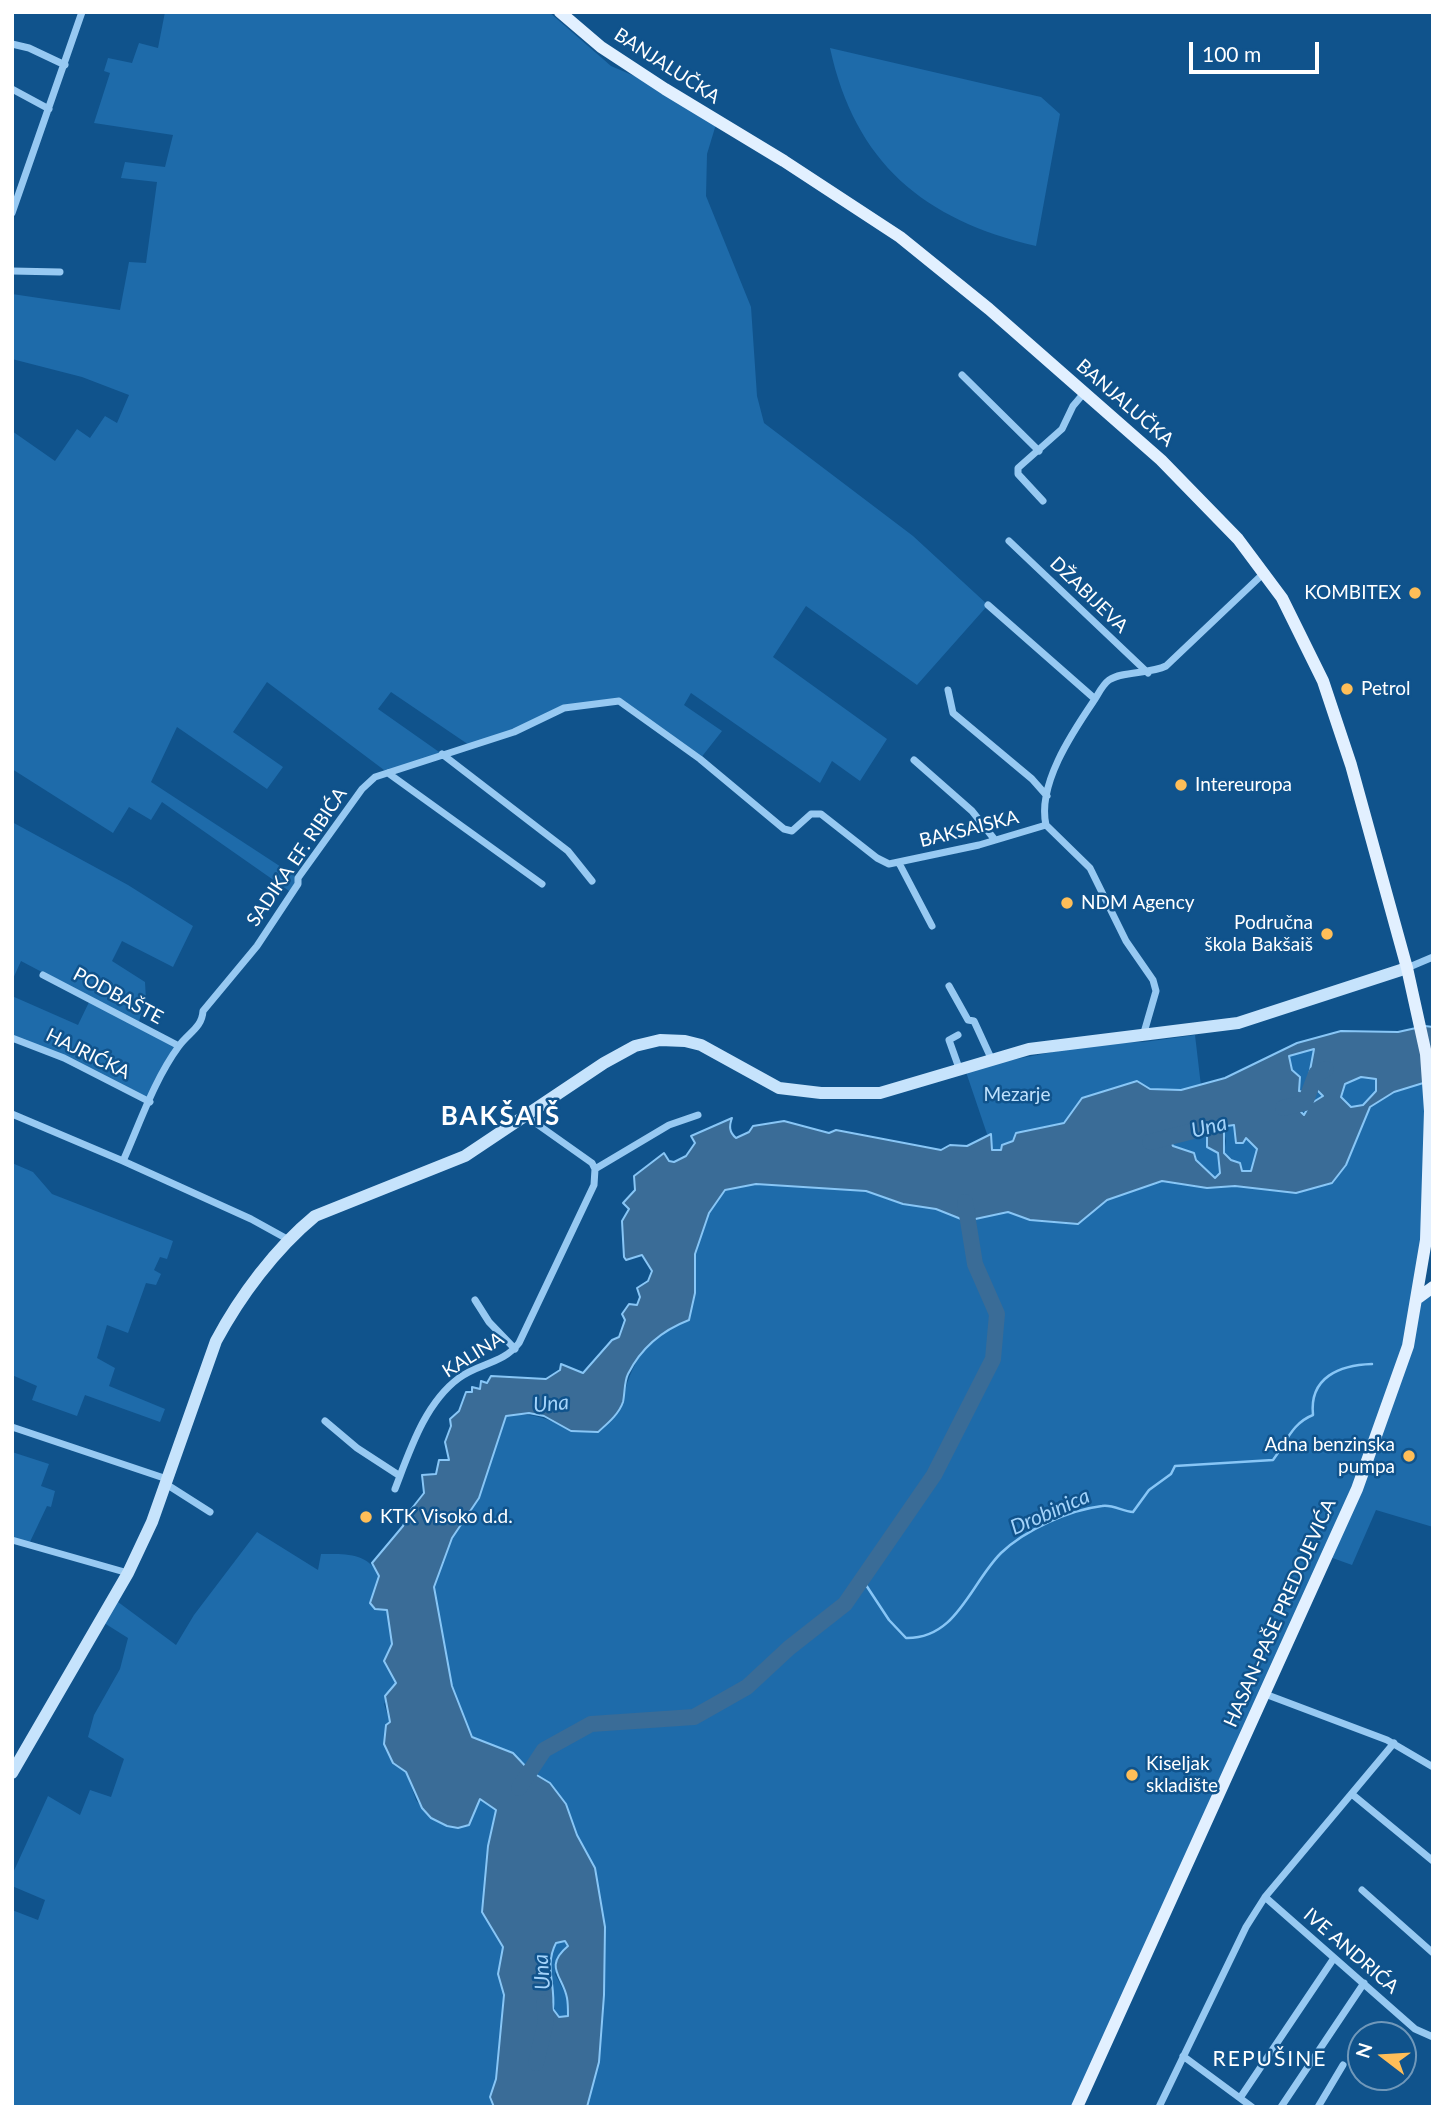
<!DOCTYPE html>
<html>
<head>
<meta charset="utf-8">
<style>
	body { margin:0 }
	#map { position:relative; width:1445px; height:2119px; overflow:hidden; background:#10538c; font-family:Lato,sans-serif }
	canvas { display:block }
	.frame { position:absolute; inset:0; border:14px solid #fff; pointer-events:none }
	.north { position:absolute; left:1347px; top:2021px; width:70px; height:70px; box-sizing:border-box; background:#10538c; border:2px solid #7098ba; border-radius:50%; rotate:287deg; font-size:19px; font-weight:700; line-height:28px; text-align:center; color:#fff }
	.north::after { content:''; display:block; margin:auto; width:24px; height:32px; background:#ffbe58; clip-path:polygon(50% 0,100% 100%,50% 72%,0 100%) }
	.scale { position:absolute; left:1189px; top:42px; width:130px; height:32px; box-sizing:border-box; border:4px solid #fff; border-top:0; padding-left:9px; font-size:21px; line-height:24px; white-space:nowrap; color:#fff; -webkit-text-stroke:5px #10538c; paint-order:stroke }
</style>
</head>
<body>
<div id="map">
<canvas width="1445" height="2119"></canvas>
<div class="frame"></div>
<div class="north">N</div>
<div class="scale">100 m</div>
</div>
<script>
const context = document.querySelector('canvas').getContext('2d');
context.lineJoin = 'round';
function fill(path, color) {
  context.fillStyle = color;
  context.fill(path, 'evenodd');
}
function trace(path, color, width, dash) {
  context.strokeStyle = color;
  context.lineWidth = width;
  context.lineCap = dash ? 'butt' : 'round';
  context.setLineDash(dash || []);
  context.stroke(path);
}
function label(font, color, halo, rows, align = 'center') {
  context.font = font + ' Lato,sans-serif';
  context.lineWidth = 5;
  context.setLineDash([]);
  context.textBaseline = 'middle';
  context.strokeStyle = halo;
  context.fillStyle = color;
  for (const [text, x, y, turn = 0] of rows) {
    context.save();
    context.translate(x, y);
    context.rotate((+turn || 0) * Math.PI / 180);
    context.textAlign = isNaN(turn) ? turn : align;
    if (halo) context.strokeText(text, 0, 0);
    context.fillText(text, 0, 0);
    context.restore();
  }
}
fill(new Path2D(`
	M165,12H549L611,66L665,89L717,121L707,154L706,196L751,307L757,396L764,423L913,536L988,605L917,685L806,606L773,657L887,739L860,781L832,761L820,783L691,693L684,705L722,731L700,759L619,701L564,708L472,747L391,692L378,709L442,754L388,773L267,682L233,732L283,767L267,789L177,727L151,782L298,878L292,893L162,802L151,820L129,807L113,833L12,769V431L55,461L77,429L90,438L105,416L117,423L129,395L82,377L12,359V294L120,310L129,262L146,263L157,182L121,178L125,162L165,167L173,135L94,123L110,73L104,71L108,58L132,63L139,43L158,48Z
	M830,48L1041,97L1060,114L1036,246C924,220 855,163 830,48Z
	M12,822L128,885L193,926L173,967L122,941L112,961L145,982L146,1000L138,1024L179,1046L150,1102L12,1038V996L78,1025L91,998L21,961L12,981Z
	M1195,1035L1201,1086L1181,1090L1150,1089L1078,1106L1064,1123L1016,1133L1013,1141L1001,1150H992L991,1135L987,1134L965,1069L1099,1043L1144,1042Z
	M1314,1049C1314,1070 1309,1077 1323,1097L1315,1100L1304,1115L1289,1056Z
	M1361,1077L1376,1079V1091L1363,1105L1351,1107L1341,1097L1345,1083Z
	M1433,1080L1419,1297L1433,1292V1527L1376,1510L1352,1565L1327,1556L1077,2107H587L599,2062L595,1869L577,1835L566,1804L550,1783L530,1771L513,1753L472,1737L452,1686L434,1587L452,1538L479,1498L506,1416C533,1412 547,1418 571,1431L622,1404C630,1362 648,1335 689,1320L695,1293V1254L709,1213L724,1190L756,1184L866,1191L903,1204L936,1209L966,1221L1008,1212L1030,1220L1078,1224L1107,1200L1162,1181L1207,1188L1235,1186L1296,1193L1332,1182L1346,1165L1370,1107L1394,1092Z
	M1227,1125H1235L1257,1149L1251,1171H1242L1224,1153L1226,1141L1224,1131Z
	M1190,1127C1212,1136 1222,1148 1220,1173L1214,1178L1196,1160L1194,1153L1173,1146L1167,1134Z
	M12,1163L33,1172L52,1194L173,1241L167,1259L160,1257L154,1270L161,1274L156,1285L146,1283L128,1333L107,1325L97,1358L115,1368L109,1386L165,1409L160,1422L85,1395L77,1416L32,1400L37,1386L12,1375Z
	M12,1452L49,1464L41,1486L55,1491L51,1507L47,1506L28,1546L12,1540Z
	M257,1532L318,1570L321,1554C344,1554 368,1552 379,1576L370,1603L387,1610L392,1643L385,1664L396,1683L384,1704L390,1722L384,1744L393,1763L406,1772L416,1800L426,1813L468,1825L480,1799L496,1809L488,1846L487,1877L496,1934L503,1947L499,1974L504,1994L496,2079L490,2097L494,2107H12V1910L38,1920L45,1900L12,1886V1875L48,1796L80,1815L90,1790L111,1797L124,1759L88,1737L94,1715L120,1669L128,1638L101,1621L114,1599L176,1645L194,1615Z
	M566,1941L568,1946L555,1974L567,1997L568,2016L559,2017L553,2009C556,1986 544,1966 556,1943Z`), '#1e6baa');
const water = new Path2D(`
	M1425,1026L1433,1027V1080L1394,1092L1370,1107L1346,1165L1332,1183L1296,1193L1235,1186L1207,1188L1162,1181L1107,1200L1078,1224L1030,1220L1008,1212L966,1221L936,1209L903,1204L866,1191L756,1184L725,1190L709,1213L695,1254V1293L689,1320C663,1330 641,1348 628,1374C624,1382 625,1393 623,1402C619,1414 608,1423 598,1432L571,1431L544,1416L529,1413L506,1416L479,1498L452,1538L434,1587L452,1686L472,1737L513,1753L530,1771L550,1783L566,1804L577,1835L595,1868L605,1927L604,1995L599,2062L587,2107H494L490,2097L496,2079L504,1995L498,1974L503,1947L482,1912L488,1846L496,1810L480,1799L469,1825L458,1828L447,1826L431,1818L422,1808L406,1772L393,1763L384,1744L386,1725L390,1722L385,1696L396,1683L384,1661L392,1644L387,1610L375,1609L370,1603L379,1576L372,1563L403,1526L409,1512L424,1493L422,1475L436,1474L439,1460H449L445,1442L451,1426L450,1419L459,1411L466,1392H472V1387L480,1389L481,1381L487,1383L491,1376L546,1379L560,1370L561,1364L583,1373L612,1340L619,1337L625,1320L622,1314L629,1304L637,1305L640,1297L637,1288L648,1281L652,1271L642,1255L626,1260L624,1257L622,1221L629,1209L623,1203L635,1190L634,1176L664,1153L669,1161L674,1162L686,1156L695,1143L691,1136L732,1118C729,1126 729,1132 736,1138L749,1132L753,1126L784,1121L829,1133L836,1130L941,1150L950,1145L967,1146L991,1134L992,1150H1001L1002,1145L1013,1141L1016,1133L1064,1123L1082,1098L1137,1081L1150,1089L1181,1090L1225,1078L1297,1043L1341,1031L1398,1032ZM1314,1049L1308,1081L1323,1096L1310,1104L1304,1115L1301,1112L1305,1092L1299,1091L1300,1077L1292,1070L1289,1056ZM1361,1077L1376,1079V1091L1363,1105L1351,1107L1341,1097L1345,1084ZM1234,1125L1236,1143H1243L1246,1138L1257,1149L1251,1171H1242L1240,1163L1231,1160L1224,1153V1131L1227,1126ZM1190,1127L1207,1134V1147L1218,1153L1220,1173L1215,1178L1196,1160L1194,1153L1173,1146L1167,1133ZM565,1941L568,1946C543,1967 563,1976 567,1998C568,2003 568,2010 568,2016L559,2017L553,2009C556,1986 544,1966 556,1943Z`);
fill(water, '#3a6c97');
trace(water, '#88c6f6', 2);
trace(new Path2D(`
	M862,1579L889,1620L906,1638C957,1639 970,1584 1001,1553C1025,1530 1069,1510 1102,1506C1113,1504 1123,1512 1133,1512L1149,1490L1171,1474L1175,1466L1273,1460C1286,1443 1292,1423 1313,1415C1309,1377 1340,1365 1372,1364`), '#88c6f6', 2.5);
trace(new Path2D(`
	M1283,1108L1305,1103L1316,1074L1326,1069
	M1150,1142L1217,1125
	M519,1788L544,1750L591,1724L694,1717L747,1687L789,1648L845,1604L934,1475L993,1359L997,1314L975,1264L965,1202
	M536,2063L546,2021L544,2003`), '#3a6c97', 16);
trace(new Path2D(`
	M12,44L29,48L65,65
	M12,89L49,109
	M12,213L82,12
	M12,271L60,272
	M962,375L1039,451
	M1043,501L1018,474V468L1062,429L1073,406L1084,393
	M1009,541L1148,673
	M988,605L1095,699
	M948,690L953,713L1032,779L1047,796
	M442,754L568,851L592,881
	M914,760L972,811L995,840
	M388,773L542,884
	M1046,825C1037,785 1072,733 1093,702C1098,695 1102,685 1109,680C1122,671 1150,674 1166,666L1265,572
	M899,863L932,926
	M1407,968L1433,957
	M43,975L179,1046
	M949,986L968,1020L974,1021L991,1058
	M958,1035L949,1040L959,1068
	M12,1038L64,1058L150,1102
	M12,1114L123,1161
	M595,1169L669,1125L698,1115
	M289,1240L251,1219L123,1161C140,1123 154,1080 179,1046C188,1033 202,1028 203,1011L257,946L298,884V878L362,789L375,777L514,732L564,708L619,701L700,759L784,829L792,831L811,814H821L877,858L889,864L979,845L1046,825L1090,868L1126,941L1153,980L1156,991L1143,1036
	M475,1300L489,1322L515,1349
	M325,1421L357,1448L400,1476
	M12,1427L167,1479
	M166,1484L210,1512
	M395,1489C410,1450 425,1403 459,1378C479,1363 503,1364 519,1343L594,1185L595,1169L592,1163L527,1117
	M12,1540L128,1573
	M1265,1694L1387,1740L1433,1767
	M1353,1795L1433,1861
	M1362,1890L1433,1953
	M1265,1897L1415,2029L1433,2037
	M1183,2056L1252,2107
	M1240,2098L1334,1958
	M1159,2107L1246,1927L1265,1897L1394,1743
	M1281,2107L1364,1983
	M1318,2107L1343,2065`), '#97c9f2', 7);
trace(new Path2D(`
	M12,1773L128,1573L152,1522L216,1341C240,1296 275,1249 315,1216L465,1156L604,1063L635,1046L660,1040L685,1041L701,1045L779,1088L821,1093H880L1029,1049L1238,1023L1407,968`), '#c6e3fc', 12);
trace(new Path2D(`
	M560,12L601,47L665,89L784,161L900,237L989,309L1161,460L1238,539L1282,598L1323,681L1351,765L1407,968L1426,1054L1430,1111L1426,1240L1408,1346L1357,1489L1077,2107
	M1418,1298L1433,1287`), '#e2f0ff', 12);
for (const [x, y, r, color] of [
	[1415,593,7,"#ffbe58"],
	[1347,689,7,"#ffbe58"],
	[1181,785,7,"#ffbe58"],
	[1067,903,7,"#ffbe58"],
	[1327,934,7,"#ffbe58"],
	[1409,1456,7,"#ffbe58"],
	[366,1517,7,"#ffbe58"],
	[1132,1775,7,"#ffbe58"]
]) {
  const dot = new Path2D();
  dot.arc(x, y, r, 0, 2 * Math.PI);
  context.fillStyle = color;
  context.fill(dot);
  trace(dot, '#10538c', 2.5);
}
label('19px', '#fff', '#10538c', [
	["BANJALUČKA",667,66,33],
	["BANJALUČKA",1125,403,41],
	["DŽABIJEVA",1089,595,44],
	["BAKSAISKA",969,829,-14],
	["SADIKA EF. RIBIĆA",297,857,-56],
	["PODBAŠTE",118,996,28],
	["HAJRIĆKA",88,1054,26],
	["KALINA",473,1355,-32],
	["HASAN-PAŠE PREDOJEVIĆA",1280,1613,-66],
	["IVE ANDRIĆA",1351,1951,41]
]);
label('19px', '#fff', '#10538c', [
	["KOMBITEX",1401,593,"right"],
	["Petrol",1361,689],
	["Intereuropa",1195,785],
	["NDM Agency",1081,903],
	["Područna",1313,923,"right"],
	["škola Bakšaiš",1313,945,"right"],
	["Adna benzinska",1395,1445,"right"],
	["pumpa",1395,1467,"right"],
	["KTK Visoko d.d.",380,1517],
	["Kiseljak",1146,1764],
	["skladište",1146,1786]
], 'left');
label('19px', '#bee1fd', '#10538c', [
	["Mezarje",1017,1095]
]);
label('italic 21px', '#a3d3fa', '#10538c', [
	["Una",1209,1127,-14],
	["Una",551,1404,-5],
	["Drobinica",1050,1512,-24],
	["Una",542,1972,-94]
]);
context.letterSpacing = '2px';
label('21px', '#fff', '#10538c', [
	["REPUŠINE",1270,2059]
]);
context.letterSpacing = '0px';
context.letterSpacing = '2px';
label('bold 26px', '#fff', '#10538c', [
	["BAKŠAIŠ",501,1117]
]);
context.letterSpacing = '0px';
</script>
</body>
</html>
